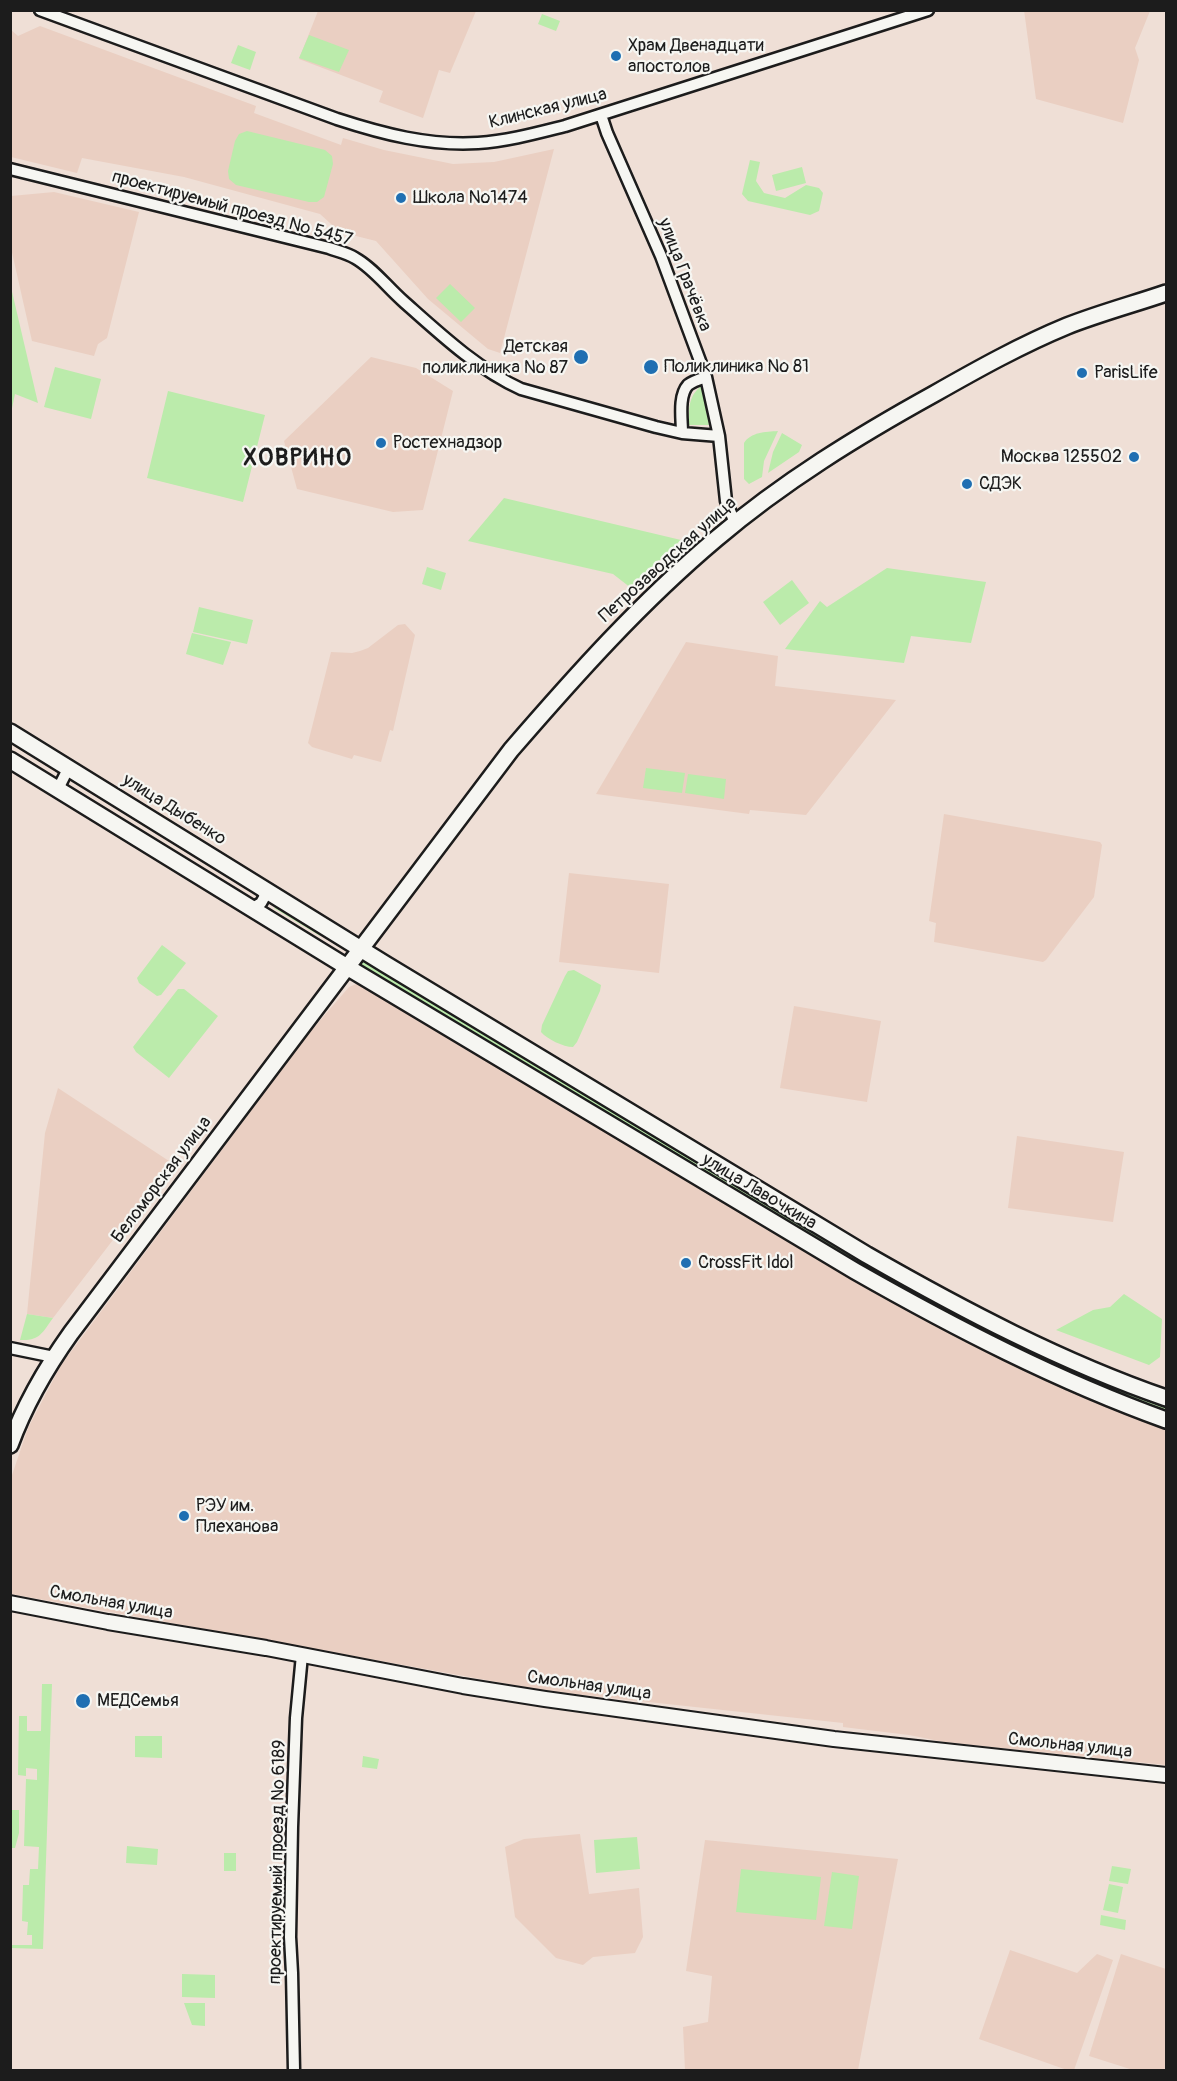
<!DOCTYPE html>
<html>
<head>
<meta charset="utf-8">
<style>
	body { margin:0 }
	#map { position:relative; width:1177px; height:2081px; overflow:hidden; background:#efdfd6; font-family:Pangolin,sans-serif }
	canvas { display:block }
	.frame { position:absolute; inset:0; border:12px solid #1c1c1c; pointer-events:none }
</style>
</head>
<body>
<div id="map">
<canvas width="1177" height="2081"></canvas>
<div class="frame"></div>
</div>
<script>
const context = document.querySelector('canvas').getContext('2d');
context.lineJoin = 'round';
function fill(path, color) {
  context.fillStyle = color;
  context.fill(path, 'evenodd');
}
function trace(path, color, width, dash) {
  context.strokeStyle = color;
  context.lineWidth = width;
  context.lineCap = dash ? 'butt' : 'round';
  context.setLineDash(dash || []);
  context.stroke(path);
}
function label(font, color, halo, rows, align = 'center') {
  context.font = font + ' Pangolin,sans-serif';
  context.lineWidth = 4.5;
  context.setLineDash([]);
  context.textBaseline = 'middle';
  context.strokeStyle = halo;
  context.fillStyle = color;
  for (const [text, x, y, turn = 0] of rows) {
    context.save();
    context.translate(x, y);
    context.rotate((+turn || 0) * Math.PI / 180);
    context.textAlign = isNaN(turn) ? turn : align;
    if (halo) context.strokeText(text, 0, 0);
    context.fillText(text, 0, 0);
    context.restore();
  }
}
fill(new Path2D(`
	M1024,10L1150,11L1135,48L1139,60L1123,123L1036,99Z
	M318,11L475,10L476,11L450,73L439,70L423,118L379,102L383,91L299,59Z
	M40,26L256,106L254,113L341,145L343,138L384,150L453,164L494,162L554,149L500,353L488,349L428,299L376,241L340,232L320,214L184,177L82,158L77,173L11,157L10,29L18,36Z
	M54,192L139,212L107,338L98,344L94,356L32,341L11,248V196Z
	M371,357L416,368L453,391L423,510L393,512L297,489L284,441Z
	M405,624L415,635L393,731L390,730L381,762L354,755L352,759L312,747L308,743L331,652L352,653L360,651L368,648L398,625Z
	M686,642L778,656L775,686L896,700L806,815L750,810L749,814L596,794Z
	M944,814L1100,842L1102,845L1094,897L1046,960L1043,962L934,942L936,923L929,921Z
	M569,873L669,884L659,973L559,962Z
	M361,982L370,986L883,1296L1023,1369L1166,1427V1765L944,1742L909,1735L843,1727V1723L547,1691L11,1594V1478L28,1428L61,1365L310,1032L349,987Z
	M794,1006L881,1021L867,1102L780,1088Z
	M58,1088L172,1163L53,1318L27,1314L45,1133Z
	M1017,1136L1124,1152L1113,1222L1008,1208Z
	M580,1834L589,1894L639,1888L643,1937L635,1953L593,1957L583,1965L556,1958L515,1917L505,1847L524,1839Z
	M705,1840L898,1859L858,2070H685L683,2027L708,2022L712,1976L686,1971Z
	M1010,1950L1077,1973L1097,1954L1113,1960L1074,2070H1067L979,2039Z
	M1121,1954L1166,1969V2070H1133L1089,2056Z`), '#eacfc2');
fill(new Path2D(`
	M542,14L560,21L556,31L538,24Z
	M309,35L349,50L339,72L299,58Z
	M238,45L256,52L250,70L231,63Z
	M247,131L325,150L332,156L333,164L324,197L317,202H309L236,185L229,179L228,171L235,141L239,134Z
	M750,160L760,162L756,181L764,193L785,198L806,185L819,188L823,193L819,211L810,215L748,201L742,194Z
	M802,167L806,183L776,191L772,175Z
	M10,283L38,403L15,394L11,413Z
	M450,284L475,308L461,322L436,298Z
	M55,367L101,379L91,419L44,407Z
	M701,386L709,425H689C689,408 688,397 701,386Z
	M168,391L265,415L243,502L147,478Z
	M778,431L764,461L762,477L749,484L744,479V443C751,432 765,432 778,431Z
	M782,433L802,445L799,452L768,473L773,452Z
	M504,498L681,540L631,588L613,574L468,541Z
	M427,567L446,573L441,590L422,584Z
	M887,568L986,582L971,643L911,636L904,663L785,649L820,601L827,607Z
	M792,580L809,603L780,625L763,602Z
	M199,607L253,620L247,644L193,632Z
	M192,633L231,642L223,665L186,654Z
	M646,768L685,773L682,793L643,788Z
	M688,774L726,779L724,799L685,793Z
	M277,905L324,931L320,936L274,908Z
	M162,945L186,963L161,995L157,996L139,983L137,978Z
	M361,948L921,1286L1166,1398V1420L1011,1354L347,967Z
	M574,970L601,985L600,991L577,1042L573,1047C563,1047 547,1039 541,1032L542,1025L565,976L568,971Z
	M178,989H184L218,1016L169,1078L136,1052L133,1047Z
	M1124,1294L1162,1319L1160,1357L1149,1365L1056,1330L1093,1310L1110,1307Z
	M27,1314L53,1318C42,1333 40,1341 20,1340Z
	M42,1684H52L43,1949L11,1948V1945H32V1935H27L28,1922L22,1921L23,1885H29L30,1869H38L39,1847L24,1846L26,1779L37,1780V1769L26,1768V1776L18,1775L19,1716H27V1731H41Z
	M135,1736H162V1758L135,1757Z
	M363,1756L379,1759L377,1769L362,1767Z
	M11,1810H19V1833L15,1848H11Z
	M637,1837L640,1869L596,1873L594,1840Z
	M127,1846L158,1849L157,1865L126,1863Z
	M224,1853H236V1871H224Z
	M1112,1866L1131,1869L1128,1884L1109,1881Z
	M741,1869L821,1877L816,1920L736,1912Z
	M832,1872L859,1876L852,1929L824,1926Z
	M1109,1884L1123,1887L1118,1913L1103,1910Z
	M1101,1915L1126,1920L1125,1930L1100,1925Z
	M182,1974L215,1975V1998L182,1997Z
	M184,2003H205V2026L192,2025Z`), '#bbebab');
const minor = new Path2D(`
	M40,10L337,119C383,134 429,146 478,143C508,141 537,133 565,126L928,10
	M601,115L607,133L661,256L706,377L719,436L726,501L735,523
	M10,169L329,248C337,251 347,253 355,258C373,268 387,287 403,301C439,333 477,369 521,389L656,427L682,433L719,436
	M682,433C682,419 678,396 688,385C693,381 700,379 706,377
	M58,789L69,767
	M247,905L254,907L261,903L265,896L260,886
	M10,1348L54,1357
	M294,2070L292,1973L290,1937L292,1827L296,1718L302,1655`);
const tertiary = new Path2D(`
	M10,1603L108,1622L266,1648L463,1686L545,1699L834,1739L1166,1775`);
const secondary = new Path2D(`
	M10,732L385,964L867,1255C963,1310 1062,1362 1166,1398
	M10,760L347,967L855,1271C955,1328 1058,1381 1166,1420
	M10,1445C25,1404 46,1368 71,1333L511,750C575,676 640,603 716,539C783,482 858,436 934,394C978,369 1021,345 1067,326C1100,313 1134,304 1166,293`);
trace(minor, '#1c1c1c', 15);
trace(tertiary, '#1c1c1c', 18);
trace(secondary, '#1c1c1c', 20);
trace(minor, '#f6f6f2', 10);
trace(tertiary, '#f6f6f2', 14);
trace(secondary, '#f6f6f2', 15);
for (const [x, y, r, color] of [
	[616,56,6,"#1f6fb2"],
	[401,198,6,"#1f6fb2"],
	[581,357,8,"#1f6fb2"],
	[651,367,8,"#1f6fb2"],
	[1082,373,6,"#1f6fb2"],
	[381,443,6,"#1f6fb2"],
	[1134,457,6,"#1f6fb2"],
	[967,484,6,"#1f6fb2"],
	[686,1263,6,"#1f6fb2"],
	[184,1516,6,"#1f6fb2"],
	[83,1701,8,"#1f6fb2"]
]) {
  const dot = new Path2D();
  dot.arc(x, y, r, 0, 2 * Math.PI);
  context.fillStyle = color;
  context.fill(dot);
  trace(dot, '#f6f6f2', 2);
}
label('18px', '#1c1c1c', '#f6f6f2', [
	["Храм Двенадцати",628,46],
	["апостолов",628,67],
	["Школа №1474",413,198],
	["Детская",568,347,"right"],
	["поликлиника № 87",568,368,"right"],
	["Поликлиника № 81",664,367],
	["ParisLife",1094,373],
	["Ростехнадзор",393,443],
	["Москва 125502",1122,457,"right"],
	["СДЭК",979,484],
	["CrossFit Idol",698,1263],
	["РЭУ им.",196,1506],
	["Плеханова",196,1527],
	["МЕДСемья",97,1701]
], 'left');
label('18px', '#1c1c1c', '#f6f6f2', [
	["Клинская улица",548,109,-14],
	["проектируемый проезд № 5457",232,209,15],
	["улица Грачёвка",684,275,69],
	["Петрозаводская улица",668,560,-42],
	["улица Дыбенко",174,810,32],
	["Беломорская улица",162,1180,-53],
	["улица Лавочкина",759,1192,31],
	["Смольная улица",111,1603,10],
	["Смольная улица",589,1686,8],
	["Смольная улица",1070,1746,6],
	["проектируемый проезд № 6189",278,1862,-89]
]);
context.letterSpacing = '1.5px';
label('bold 24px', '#1c1c1c', '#f6f6f2', [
	["ХОВРИНО",298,459]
]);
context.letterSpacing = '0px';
</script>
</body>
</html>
